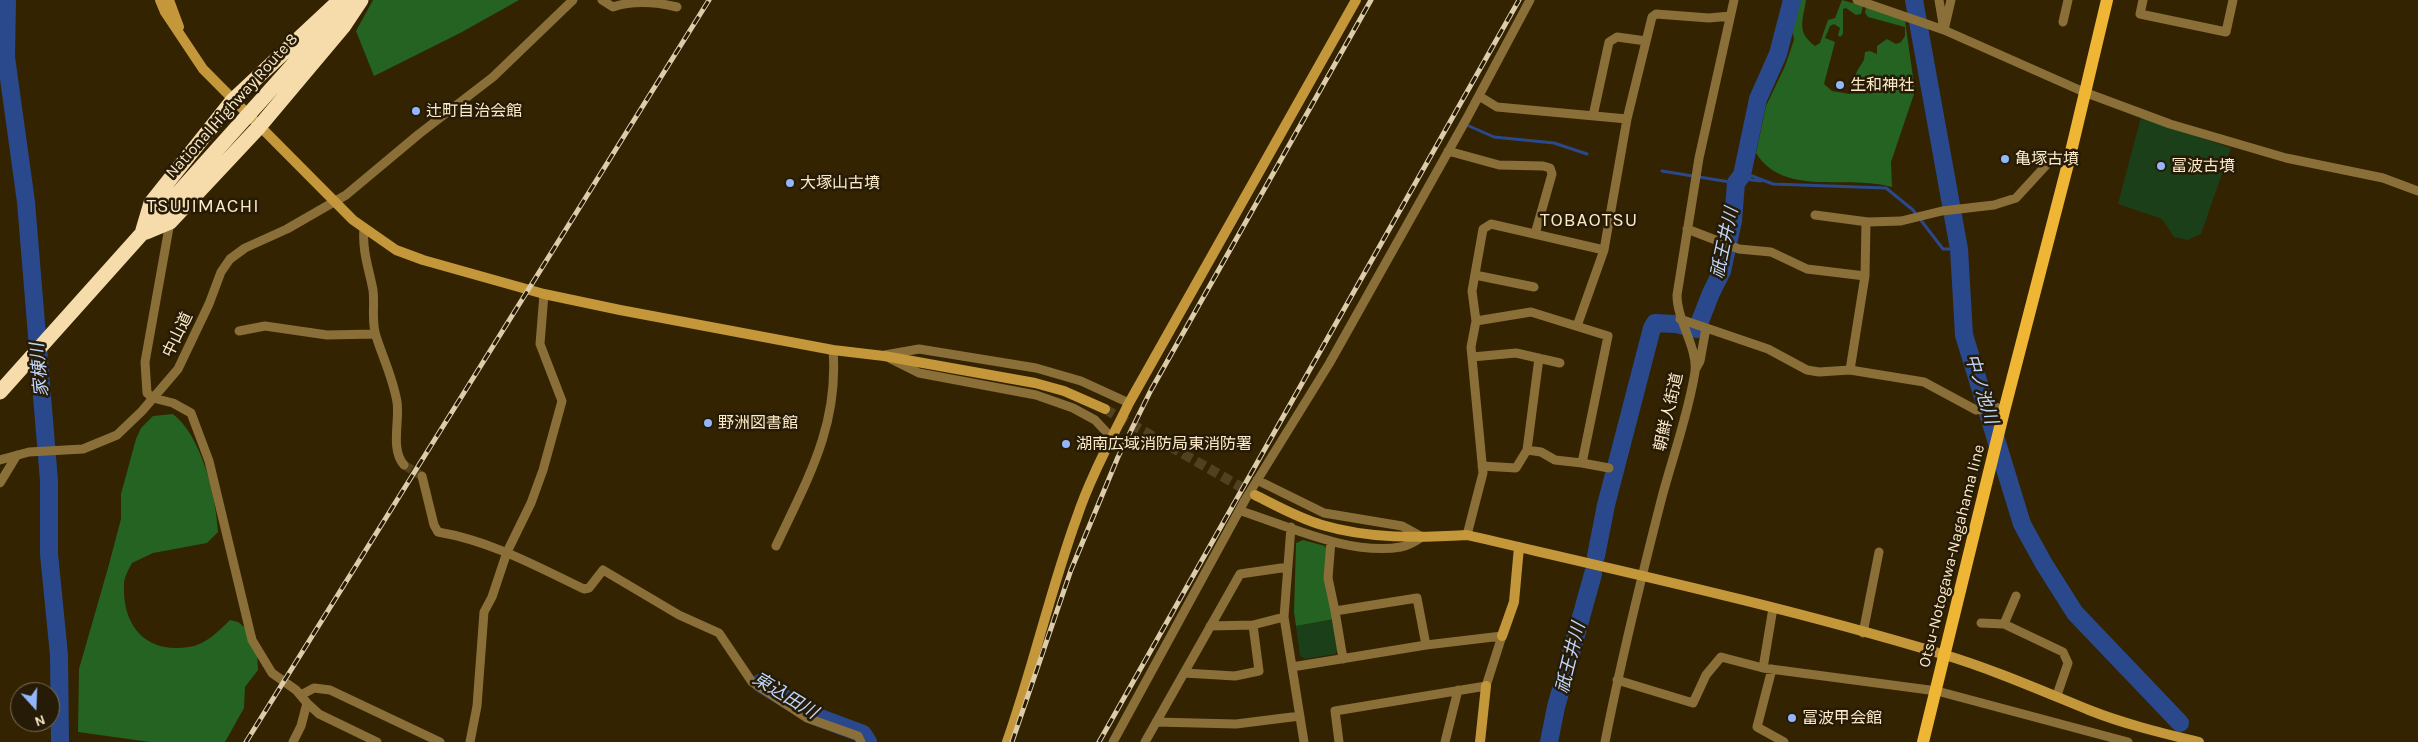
<!DOCTYPE html>
<html>
<head>
<meta charset="utf-8">
<style>
	body { margin:0 }
	#map { position:relative; width:2418px; height:742px; overflow:hidden; background:#342300; font-family:Karla,sans-serif }
	canvas { display:block }
	.north { position:absolute; left:10px; top:682px; width:50px; height:50px; box-sizing:border-box; background:#261b06; border:1px solid #7c6e54; border-radius:50%; rotate:160deg; font-size:14px; font-weight:700; line-height:20px; text-align:center; color:#fceac8 }
	.north::after { content:''; display:block; margin:auto; width:18px; height:22px; background:#93b7fd; clip-path:polygon(50% 0,100% 100%,50% 72%,0 100%) }
</style>
</head>
<body>
<div id="map">
<canvas width="2418" height="742"></canvas>
<div class="north">N</div>
</div>
<script>
const context = document.querySelector('canvas').getContext('2d');
context.lineJoin = 'round';
function fill(path, color) {
  context.fillStyle = color;
  context.fill(path, 'evenodd');
}
function trace(path, color, width, dash) {
  context.strokeStyle = color;
  context.lineWidth = width;
  context.lineCap = dash ? 'butt' : 'round';
  context.setLineDash(dash || []);
  context.stroke(path);
}
function label(font, color, halo, rows, align = 'center') {
  context.font = font + ' Karla,"Noto Sans JP",sans-serif';
  context.lineWidth = 5;
  context.setLineDash([]);
  context.textBaseline = 'middle';
  context.strokeStyle = halo;
  context.fillStyle = color;
  for (const [text, x, y, turn = 0] of rows) {
    context.save();
    context.translate(x, y);
    context.rotate((+turn || 0) * Math.PI / 180);
    context.textAlign = isNaN(turn) ? turn : align;
    if (halo) context.strokeText(text, 0, 0);
    context.fillText(text, 0, 0);
    context.restore();
  }
}
fill(new Path2D(`
	M2141,117L2231,148L2201,234L2188,240L2174,237L2162,219L2118,204Z
	M1334,619L1338,649L1335,654L1305,659L1300,656L1296,626Z`), '#1b3f19');
fill(new Path2D(`
	M373,0H519L462,32L374,76L356,31Z
	M1801,0H1806C1803,21 1796,32 1815,46L1820,43L1828,20L1835,18L1842,0L1863,6L1861,14L1856,15L1846,8L1843,9V34L1840,37L1838,35L1840,28L1834,24L1830,26L1825,38L1835,42L1824,84L1832,91L1850,94L1857,71L1864,60L1865,52L1870,51L1877,54V46L1887,39L1896,44L1901,42L1905,36V27L1868,17L1865,13L1866,6L1905,21L1915,91L1891,162L1892,187C1848,174 1784,198 1756,153L1766,106L1785,66L1794,40L1792,27Z
	M173,414C202,437 216,496 218,532L207,543L153,553L132,563C129,569 124,577 124,584C122,626 146,654 189,647C205,645 219,631 230,620L238,622L256,636L258,670L245,687L244,708L225,742H150L78,732L79,669L108,568L121,519V494L136,439L141,428L153,416Z
	M1303,540L1325,546L1328,552L1334,619L1296,626L1294,612L1296,543Z`), '#246322');
trace(new Path2D(`
	M1469,126L1494,137L1554,143L1587,154
	M1662,171L1736,183
	M1742,175L1752,176L1773,184L1886,188L1913,210L1943,249H1959
	M1746,176L1751,180L1761,181`), '#29498c', 3);
trace(new Path2D(`
	M7,0L6,57L26,202L49,481V554L59,655L60,742
	M1914,0L1959,249L1964,335L2022,524L2044,564L2075,613L2180,723
	M1596,556L1606,505L1652,328L1655,323L1676,324L1697,329L1711,293L1722,271L1733,221L1736,183L1742,175L1758,99L1778,54L1792,0
	M760,683L812,715L863,734L868,742
	M1549,742L1556,707L1593,574`), '#29498c', 18);
trace(new Path2D(`
	M404,465L422,476`), '#52411e', 9, [9, 4.5]);
trace(new Path2D(`
	M1105,409L1255,495`), '#52411e', 10, [10, 5]);
trace(new Path2D(`
	M602,0L613,7C634,0 656,2 677,7
	M1857,0L1944,30L2084,92L2170,124L2286,158L2383,178L2418,191
	M1939,0L1943,24
	M2143,0L2140,14L2226,32L2233,0
	M2063,22L2068,0
	M1944,30L1951,0
	M1479,96L1497,107L1627,119
	M1593,116L1609,42L1617,37L1646,41
	M1448,151L1499,165L1543,166L1550,168L1552,174L1535,234
	M1815,215L1868,222L1901,221L1942,211L1994,205L2016,198L2050,161L2057,158L2069,160
	M170,222L145,362L147,393L153,398L173,403L191,413L209,461L252,640L272,673L296,690L307,703L319,714L377,742
	M364,229C362,251 369,269 373,290C375,305 371,321 376,336C383,358 393,378 397,402C400,421 390,449 404,465
	M1687,229L1739,249L1771,252L1807,269L1865,276L1866,222
	M1475,275L1534,287
	M1680,319L1768,349L1807,370L1819,372L1850,370L1924,382L1976,410L1996,407L2004,411
	M1476,321L1472,291L1483,229L1491,224L1604,250
	M1577,326L1604,250L1627,119L1652,17L1656,14L1709,18L1730,16
	M239,331L265,326L327,335L375,334
	M885,355L919,349L1036,368L1081,381L1129,403
	M1472,357L1516,353L1560,363
	M891,359L919,373L1036,395L1073,408L1095,420L1112,438
	M1695,370L1700,361L1706,328
	M1850,370L1865,276
	M0,460L29,452L83,449L117,435L142,411L178,369L209,304L221,272L230,259L245,248L287,229L346,195L419,134L493,77L573,0
	M1582,463L1609,468
	M1482,466L1516,468L1527,450L1539,358
	M422,476L434,525L438,532C491,541 536,566 584,589L589,588L603,570L679,615L719,633L752,682L807,718L858,736L861,742
	M1257,480L1324,513L1402,526L1422,537
	M0,483L17,455
	M1241,511C1288,526 1351,556 1401,547C1408,546 1416,541 1422,537
	M1291,527L1284,617L1304,742
	M1467,535L1483,473L1471,347L1476,321L1531,312L1608,336L1582,463L1555,460L1541,452L1527,450
	M1331,541L1328,578L1335,611
	M776,546C807,480 839,426 833,350
	M1981,623L2004,624L2063,652L2068,663L2057,695
	M2004,624L2016,596
	M1210,626L1253,625L1284,617
	M1863,633L1879,552
	M1343,659L1335,611L1417,598L1426,645
	M1292,667L1426,645L1502,636L1486,686L1335,711L1339,742
	M1763,668L1773,608
	M1772,669L1757,727L1784,742
	M1184,673L1235,676L1259,671L1253,625
	M1617,680L1693,703L1706,675L1721,657L1763,668L1937,691L2128,742
	M301,695L314,688L330,690L440,742
	M1156,722L1236,724L1300,716
	M293,742L301,726L307,703
	M470,742L477,706L484,612L492,597L507,552L531,503L543,470L562,401L540,344L544,294
	M1113,742L1245,500L1329,364L1467,118L1530,0
	M1145,742L1240,574L1288,567
	M1445,742L1458,690
	M1605,742C1621,660 1641,579 1662,497C1673,456 1688,415 1695,372C1698,348 1677,321 1677,295L1699,158L1734,0`), '#8a6f39', 9);
trace(new Path2D(`
	M160,0L165,12L203,69L353,220L396,250L423,260L544,294L620,310L833,350L884,356L1035,383L1064,391L1105,409
	M169,0L179,27
	M1255,495C1277,506 1298,518 1322,525C1369,539 1419,538 1467,535C1626,572 1786,607 1942,654C1992,669 2040,690 2089,710C2124,724 2162,733 2199,742
	M1502,636L1514,602L1519,547
	M1007,742C1033,668 1050,591 1077,517C1090,478 1111,440 1129,403L1356,0
	M1480,742L1486,686`), '#c3973a', 10);
trace(new Path2D(`
	M1923,742L2004,411L2069,160L2107,0`), '#efb636', 12);
trace(new Path2D(`
	M143,230L151,203L233,100L339,1
	M146,232L170,222L259,127L343,27L361,0
	M0,392L351,0`), '#f6dcaa', 15);
const rail = new Path2D(`
	M246,742L709,0
	M1012,742L1071,570L1118,457L1151,390L1371,0
	M1099,742L1519,0`);
trace(rail, '#ddcca9', 5);
trace(rail, '#261b06', 3, [9]);
for (const [x, y, r, color] of [
	[1840,85,5,"#93b7fd"],
	[416,111,5,"#93b7fd"],
	[2005,159,5,"#93b7fd"],
	[2161,166,5,"#93b7fd"],
	[790,183,5,"#93b7fd"],
	[708,423,5,"#93b7fd"],
	[1066,444,5,"#93b7fd"],
	[1792,718,5,"#93b7fd"]
]) {
  const dot = new Path2D();
  dot.arc(x, y, r, 0, 2 * Math.PI);
  context.fillStyle = color;
  context.fill(dot);
  trace(dot, '#261b06', 2);
}
label('16px', '#fceac8', '#261b06', [
	["生和神社",1850,85],
	["辻町自治会館",426,111],
	["亀塚古墳",2015,159],
	["冨波古墳",2171,166],
	["大塚山古墳",800,183],
	["野洲図書館",718,423],
	["湖南広域消防局東消防署",1076,444],
	["冨波甲会館",1802,718]
], 'left');
label('16px', '#fceac8', '#261b06', [
	["National Highway Route 8",232,106,-48],
	["中山道",178,335,-64],
	["朝鮮人街道",1669,412,-77],
	["Otsu-Notogawa-Nagahama line",1952,556,-76]
]);
label('italic 18px', '#c1d6fd', '#261b06', [
	["祇王井川",1725,243,-78],
	["家棟川",40,370,-95],
	["中ノ池川",1981,389,73],
	["祇王井川",1571,658,-76],
	["東込田川",785,696,31]
]);
context.letterSpacing = '1px';
label('19px', '#fceac8', '#261b06', [
	["TSUJIMACHI",203,207],
	["TOBAOTSU",1589,221]
]);
context.letterSpacing = '0px';
</script>
</body>
</html>
